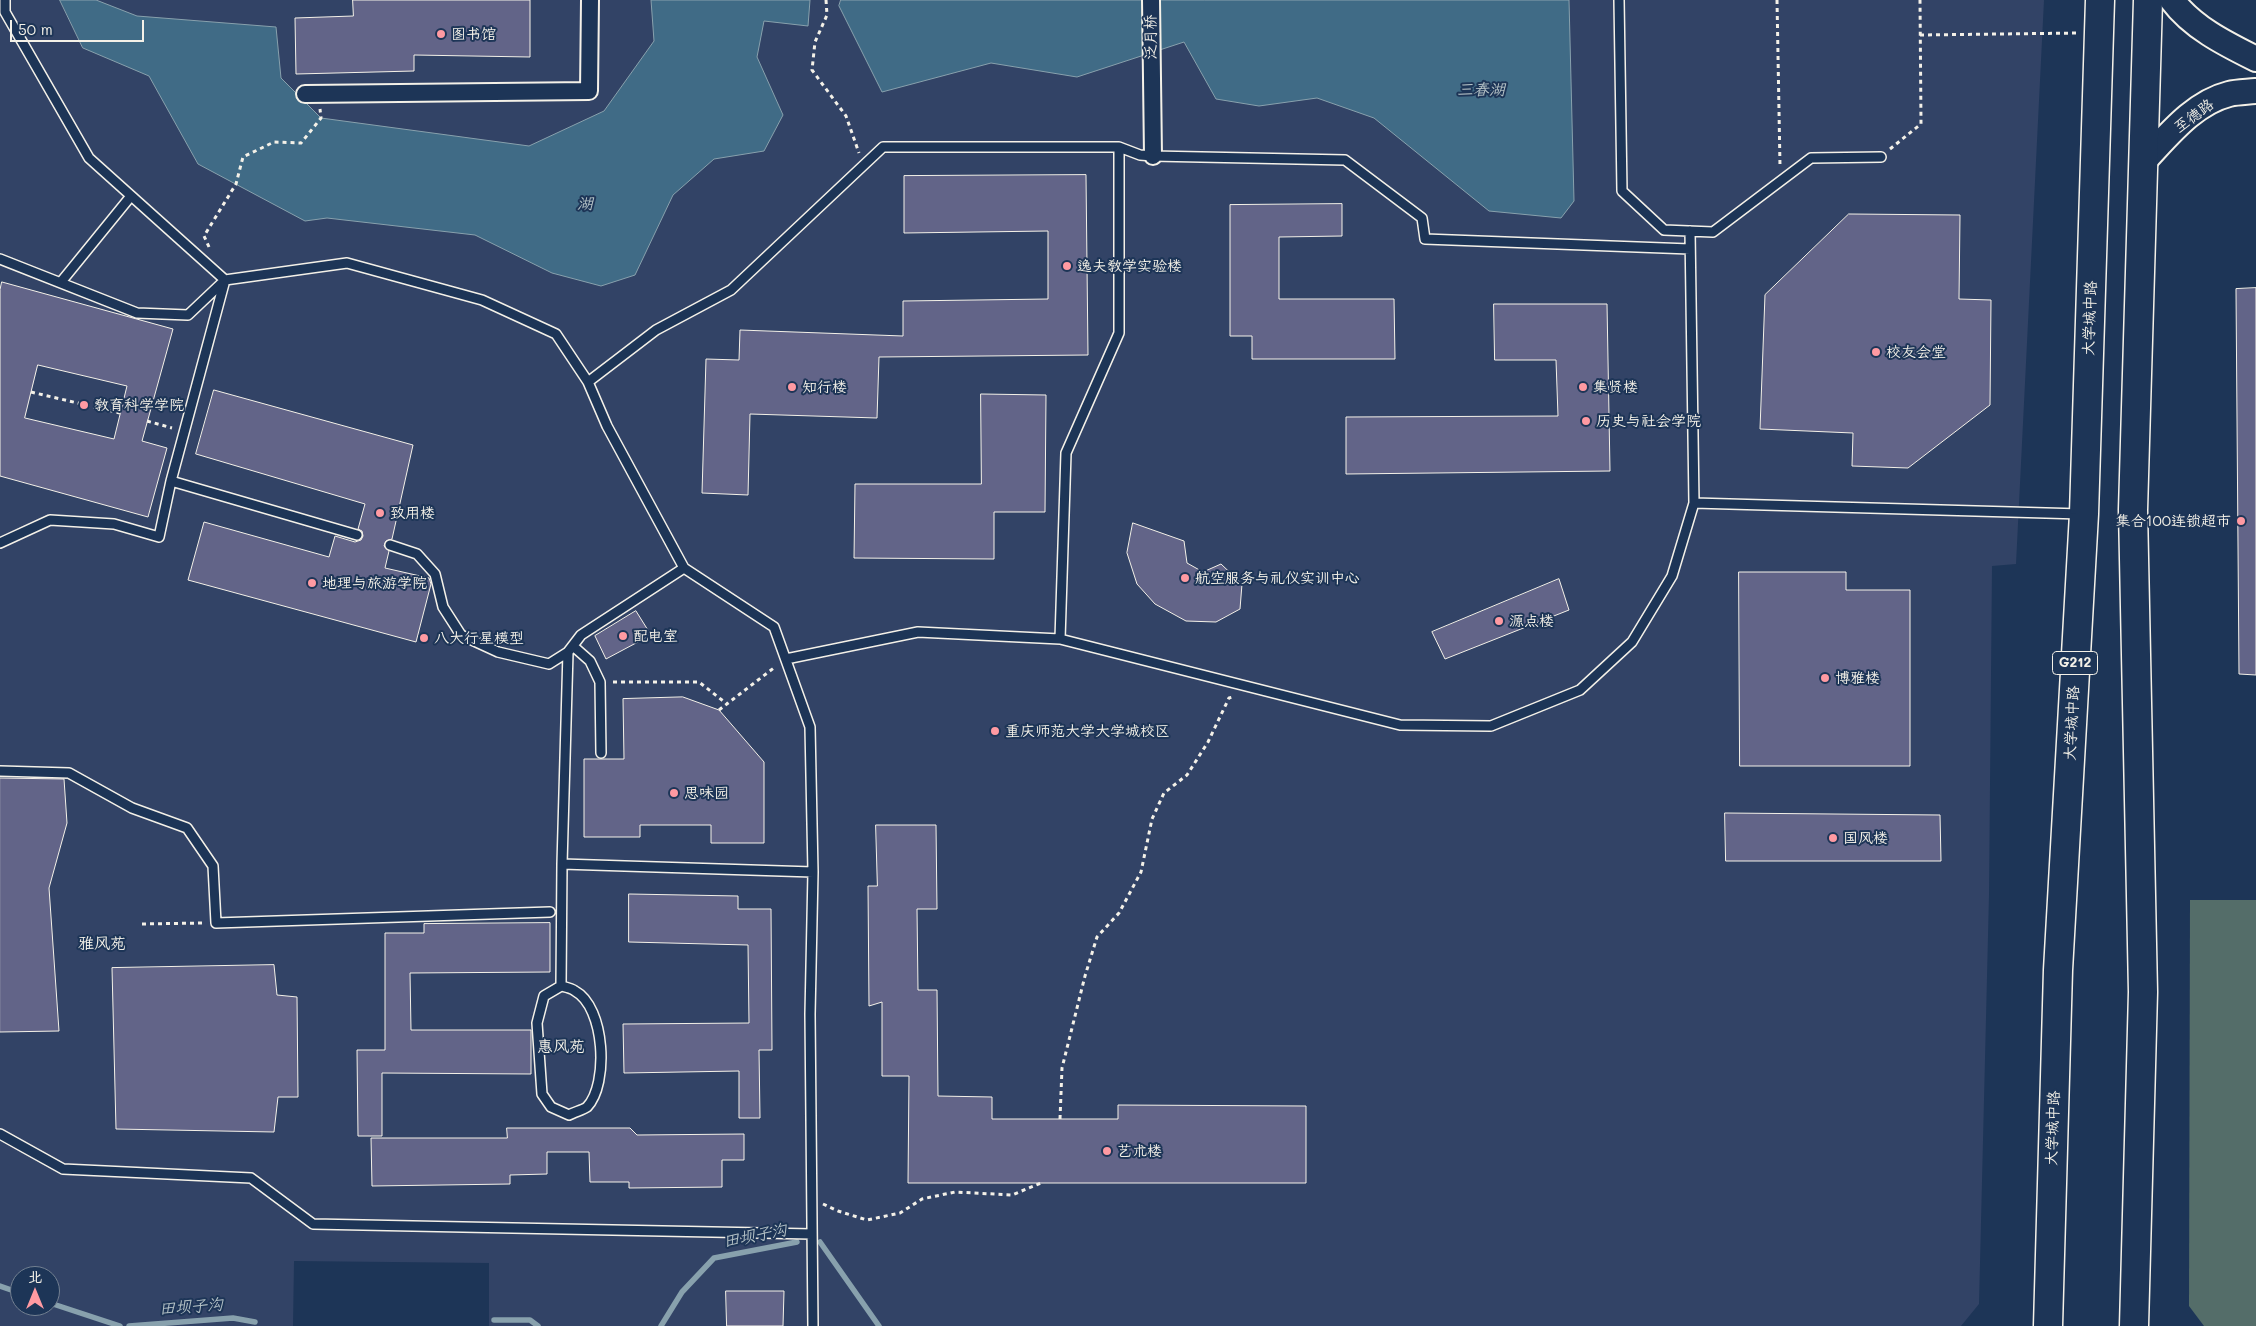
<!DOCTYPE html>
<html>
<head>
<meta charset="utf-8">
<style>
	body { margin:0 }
	#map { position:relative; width:2256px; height:1326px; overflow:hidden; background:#1d3557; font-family:Mali,"LXGW WenKai TC",sans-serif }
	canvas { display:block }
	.north { position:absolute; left:10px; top:1266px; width:50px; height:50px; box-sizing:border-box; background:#1d3557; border:1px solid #738091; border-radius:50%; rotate:0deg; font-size:14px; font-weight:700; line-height:20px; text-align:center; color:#f4f1e8 }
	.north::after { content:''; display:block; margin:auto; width:18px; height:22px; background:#ff9aa2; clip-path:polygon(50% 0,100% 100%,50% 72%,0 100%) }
	.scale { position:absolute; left:10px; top:20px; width:134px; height:22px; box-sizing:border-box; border:2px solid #f4f1e8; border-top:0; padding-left:6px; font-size:15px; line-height:18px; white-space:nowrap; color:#f4f1e8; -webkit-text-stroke:4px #1d3557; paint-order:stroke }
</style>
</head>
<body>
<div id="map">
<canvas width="2256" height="1326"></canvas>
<div class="north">北</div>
<div class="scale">50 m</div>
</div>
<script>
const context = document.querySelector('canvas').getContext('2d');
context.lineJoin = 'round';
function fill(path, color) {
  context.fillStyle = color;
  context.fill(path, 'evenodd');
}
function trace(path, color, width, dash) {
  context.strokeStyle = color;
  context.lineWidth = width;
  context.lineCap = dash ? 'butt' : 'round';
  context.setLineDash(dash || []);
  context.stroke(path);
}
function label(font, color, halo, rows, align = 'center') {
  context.font = font + ' Mali,"LXGW WenKai TC",sans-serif';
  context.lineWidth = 4;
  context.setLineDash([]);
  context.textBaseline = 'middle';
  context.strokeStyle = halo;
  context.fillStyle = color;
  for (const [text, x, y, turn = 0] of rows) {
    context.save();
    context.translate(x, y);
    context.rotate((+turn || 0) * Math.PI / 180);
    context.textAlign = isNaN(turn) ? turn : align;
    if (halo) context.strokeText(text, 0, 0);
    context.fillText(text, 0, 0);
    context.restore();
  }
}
fill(new Path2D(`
	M0,0H2044L2016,564L1992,566L1989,895L1979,1304L1961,1326H489V1263L294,1261L293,1326H0ZM20,1276H50V1306H20Z`), '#324366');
fill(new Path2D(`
	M2190,900H2256V1326H2204L2189,1306Z`), '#546d69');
const water = new Path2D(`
	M60,0H96L137,16L276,27L281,78L321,118L529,146L604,111L654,41L651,0H810L808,26L764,21L757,57L783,115L764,151L714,159L673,195L635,275L601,286L552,273L475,235L327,218L305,221L198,164L149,76L83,48Z
	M841,0H1569L1574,201L1561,218L1489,211L1374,118L1317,98L1259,106L1216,99L1184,42L1077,77L991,63L882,92L839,6Z`);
fill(water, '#406b86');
trace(water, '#88a1ad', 1);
trace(new Path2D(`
	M820,1242L879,1326
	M0,1286L20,1293
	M50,1303L120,1326
	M494,1320H530L538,1326
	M129,1326L233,1318L255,1322
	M661,1326L682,1292L714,1258L797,1242`), '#88a1ad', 5.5);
const building = new Path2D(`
	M353,0H530V57L414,55V71L296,74L295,18L353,16Z
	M1086,175L1088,355L879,357L877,418L750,414L748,495L702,493L706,359L739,360L740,330L903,336V301L1048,299V231L904,233V176Z
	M1342,204V236L1279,237V299H1394L1395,359H1252V336H1230V205Z
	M1849,214L1960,215L1959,299L1991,300L1990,405L1908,468L1852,466L1853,433L1760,429L1765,295Z
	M2,282L173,329L142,441L167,448L148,517L0,476V290ZM38,365L127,386L114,439L25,418Z
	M2256,288V675L2239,674L2236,289Z
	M1494,304H1607L1610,471L1346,474V417L1558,416L1556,360H1495Z
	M214,390L413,445L392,539L386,541L384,546L389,551L385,568L429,578L431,584L416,642L188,580L204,522L329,557L335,536L355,542L361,540L363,536L362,531L358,529L365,504L196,454Z
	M981,394L1046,395L1045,512H994V559L854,558L855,484H981Z
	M1133,523L1184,541L1187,563L1203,572L1221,564L1242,584L1240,609L1216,622L1186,621L1155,604L1137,584L1127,553Z
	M1739,572H1846V590H1910V766H1740Z
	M1559,579L1569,610L1445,659L1432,632Z
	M636,611L651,635L606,659L595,636Z
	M683,697L719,710L764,762V843H711V825H640V837H584V759H624L623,699Z
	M0,778L64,779L67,823L49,888L59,1031L0,1032Z
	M1725,813L1940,815L1941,861H1726Z
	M876,825H936L937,909H917L918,990H937L938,1096L992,1097V1119H1118V1105L1306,1106V1183H908L909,1076H882V1002L869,1006L868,886H877Z
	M629,894L738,896V909H771L772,1050H759L760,1118H739V1071L624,1073L623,1024L749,1023L748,945L629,942Z
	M550,923V972L410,973L411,1030H531V1074L382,1073V1136H358L357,1050H385V933H424V924Z
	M274,965L277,995L297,997L298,1097H278L274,1132L116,1129L112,968Z
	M507,1128H630L637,1135L744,1134V1160H722V1187L629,1188V1182H590L589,1152H547V1174L510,1175V1184L372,1186L371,1138H507Z
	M726,1291H784L783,1326H727Z`);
fill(building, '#626488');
trace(building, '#f4f1e8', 1);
const lane = new Path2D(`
	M5,0V12L89,158L225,280L347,263L482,300L556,334L588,382L607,426L684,568L774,627L810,727L813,872L810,1014L813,1326
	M1619,0L1622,191L1664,230L1713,232L1811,158L1881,157
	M0,259L137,313L188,315L225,280
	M61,282L131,196
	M588,382L656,330L731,290L883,147H1119L1140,155L1153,156L1345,160L1422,218L1425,239L1690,249
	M171,481L225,280
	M1694,503L2081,514
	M0,543L50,520L114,524L159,537L171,481L357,535
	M390,545L417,554L435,574L443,607L461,635L498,652L549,664L568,652L581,635L684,568
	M1060,639L1066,453L1119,333V147
	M573,646L590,661L600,682L601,753
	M786,659L918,632L1060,639L1400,725L1491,726L1580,690L1632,642L1672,576L1694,503L1690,231
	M0,771L69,773L132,808L187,828L213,866L216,923L550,912
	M562,864L813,872
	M561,986C565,987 571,988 575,991C605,1007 609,1084 587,1107C583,1110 574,1112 569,1115L551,1107L542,1094L537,1023L544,996L561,986L562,864L568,652
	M0,1134L63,1169L251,1178L313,1224L812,1234`);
const street = new Path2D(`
	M1151,0L1153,156
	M305,94L589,91L590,0`);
const secondary = new Path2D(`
	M2172,0C2193,28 2226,44 2256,59
	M2143,162C2167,137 2193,103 2229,94C2237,92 2247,92 2256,91`);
const highway = new Path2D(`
	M2048,1326L2058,970L2084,514L2100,0
	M2134,1326L2143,992L2133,510L2148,0`);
trace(lane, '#f4f1e8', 12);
trace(street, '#f4f1e8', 20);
trace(secondary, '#f4f1e8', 28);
trace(highway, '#f4f1e8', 31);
trace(new Path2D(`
	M826,0L827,15L815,42L812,70L846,116L859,153
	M1777,0L1780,166
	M1920,35L2078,33
	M1890,149L1921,124L1920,0
	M209,247L204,236L236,184L243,157L274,142L301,143L321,118L320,109
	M31,392L120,413
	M147,421L172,428
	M613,682H699L727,704
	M719,710L775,667
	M142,924L203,923
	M1060,1119L1062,1068L1085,976L1097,937L1119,913L1141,872L1152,819L1164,793L1187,775L1208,742L1229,698L1233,697
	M823,1204L838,1211L867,1220L900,1213L922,1199L955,1192L1012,1195L1041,1183`), '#f4f1e8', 3, [4, 4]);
trace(lane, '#1d3557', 9);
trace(street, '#1d3557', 16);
trace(secondary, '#1d3557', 24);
trace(highway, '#1d3557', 28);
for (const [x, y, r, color] of [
	[441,34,5,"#ff9aa2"],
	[1067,266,5,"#ff9aa2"],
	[1876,352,5,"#ff9aa2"],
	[792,387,5,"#ff9aa2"],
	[1583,387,5,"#ff9aa2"],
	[84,405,5,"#ff9aa2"],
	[1586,421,5,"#ff9aa2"],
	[380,513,5,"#ff9aa2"],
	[2241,521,5,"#ff9aa2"],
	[1185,578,5,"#ff9aa2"],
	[312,583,5,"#ff9aa2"],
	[1499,621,5,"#ff9aa2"],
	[623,636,5,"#ff9aa2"],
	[424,638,5,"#ff9aa2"],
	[1825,678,5,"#ff9aa2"],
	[995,731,5,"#ff9aa2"],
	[674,793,5,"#ff9aa2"],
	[1833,838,5,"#ff9aa2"],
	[1107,1151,5,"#ff9aa2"]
]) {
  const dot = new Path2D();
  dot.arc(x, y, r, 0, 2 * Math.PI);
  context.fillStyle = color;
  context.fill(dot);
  trace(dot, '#1d3557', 2);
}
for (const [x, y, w] of [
	[2075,663,45]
]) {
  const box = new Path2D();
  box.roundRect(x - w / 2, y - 11.5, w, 23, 4);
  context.fillStyle = '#1d3557';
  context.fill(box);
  trace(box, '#f4f1e8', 1);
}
label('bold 14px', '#f4f1e8', null, [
	["G212",2075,663]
]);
label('15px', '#f4f1e8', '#1d3557', [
	["图书馆",451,34],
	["逸夫教学实验楼",1077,266],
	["校友会堂",1886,352],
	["知行楼",802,387],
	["集贤楼",1593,387],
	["教育科学学院",94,405],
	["历史与社会学院",1596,421],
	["致用楼",390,513],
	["集合100连锁超市",2231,521,"right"],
	["航空服务与礼仪实训中心",1195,578],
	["地理与旅游学院",322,583],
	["源点楼",1509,621],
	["配电室",633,636],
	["八大行星模型",434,638],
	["博雅楼",1835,678],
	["重庆师范大学大学城校区",1005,731],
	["思味园",684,793],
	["国风楼",1843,838],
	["艺术楼",1117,1151]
], 'left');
label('15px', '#f4f1e8', '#1d3557', [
	["泛月桥",1151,37,-91],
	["至德路",2194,116,-36],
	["大学城中路",2090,318,-88],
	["大学城中路",2072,723,-87],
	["大学城中路",2053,1128,-88]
]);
label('italic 16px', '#b5c2c6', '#1d3557', [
	["三春湖",1481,90],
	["湖",585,204],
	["田坝子沟",755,1236,-11],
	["田坝子沟",191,1307,-4]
]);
label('16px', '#f4f1e8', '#1d3557', [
	["雅风苑",102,944],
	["惠风苑",561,1047]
]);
</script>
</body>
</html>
